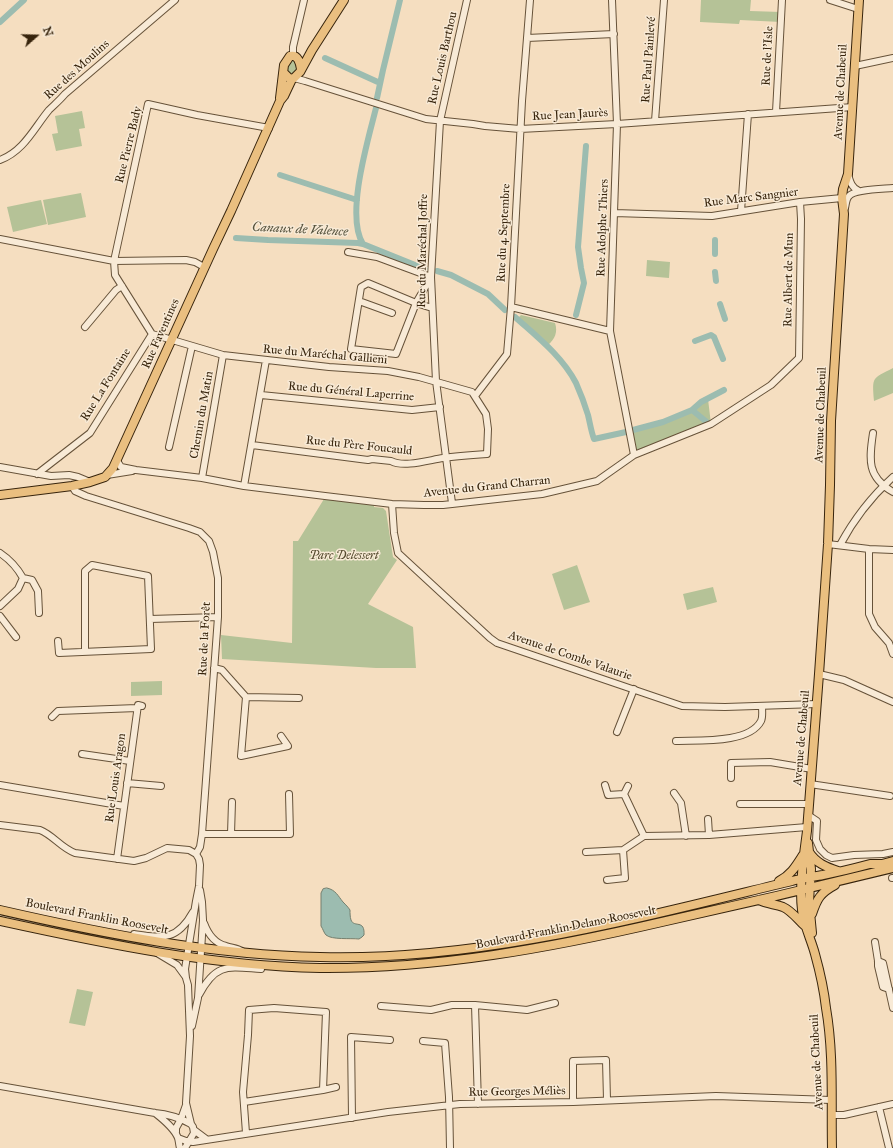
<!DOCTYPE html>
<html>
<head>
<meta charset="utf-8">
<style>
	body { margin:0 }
	#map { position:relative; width:893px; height:1148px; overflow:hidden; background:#f5dec0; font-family:"IM FELL Great Primer",serif }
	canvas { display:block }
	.north { position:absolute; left:16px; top:16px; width:40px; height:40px; -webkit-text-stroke:3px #f8ead6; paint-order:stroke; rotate:70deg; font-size:11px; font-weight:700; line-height:16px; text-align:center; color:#37240c }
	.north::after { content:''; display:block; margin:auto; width:14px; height:18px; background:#37240c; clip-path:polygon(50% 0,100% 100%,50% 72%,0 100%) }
</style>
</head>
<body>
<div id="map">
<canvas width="893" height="1148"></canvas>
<div class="north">N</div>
</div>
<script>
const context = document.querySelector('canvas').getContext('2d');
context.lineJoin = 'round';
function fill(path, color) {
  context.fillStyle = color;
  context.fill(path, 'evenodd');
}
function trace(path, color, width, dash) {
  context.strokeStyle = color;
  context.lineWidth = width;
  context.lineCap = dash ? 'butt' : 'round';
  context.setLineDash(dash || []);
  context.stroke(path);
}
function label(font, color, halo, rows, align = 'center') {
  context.font = font + ' "IM FELL Great Primer",serif';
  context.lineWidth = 3;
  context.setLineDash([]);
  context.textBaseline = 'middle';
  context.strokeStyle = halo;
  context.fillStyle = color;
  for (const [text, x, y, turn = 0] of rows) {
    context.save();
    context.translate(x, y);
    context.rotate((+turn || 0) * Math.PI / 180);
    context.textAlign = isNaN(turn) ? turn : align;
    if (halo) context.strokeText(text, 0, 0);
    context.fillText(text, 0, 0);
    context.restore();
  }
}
fill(new Path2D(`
	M701,0H751L750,11L781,12V22L740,20L739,24L700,22Z
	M292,60L295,61L297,67L296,71L291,74L287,70V65Z
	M82,111L85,128L79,129L82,146L56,151L52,134L58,133L55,116Z
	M81,193L86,217L48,225L43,200Z
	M41,200L47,224L13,232L7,207Z
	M647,260L670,262L669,278L646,276Z
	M521,315L555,323C558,332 555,339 548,345L518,318Z
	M893,368V393L874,401C872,376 872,379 893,368Z
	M708,399L711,424L634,455L630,433L633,430C652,425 671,419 690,411C696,408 702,402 708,399Z
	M324,499L374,505V507L383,508L386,511L393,557L397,560L368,604L413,627L416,668H376L222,659L221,635L292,643L293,541H298Z
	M577,565L590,602L564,610L552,574Z
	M713,587L717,602L687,610L683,594Z
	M162,681V695L131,696V682Z
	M77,989L93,992L85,1026L69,1023Z`), '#b5c297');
const water = new Path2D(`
	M327,888C336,890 338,896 343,902C346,905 348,907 350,910C350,913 350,917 351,920C354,928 365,919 364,935L362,937L359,939C350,938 332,940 326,935C324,933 323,929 321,926V893L323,889Z`);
fill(water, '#9cbcb0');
trace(water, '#747f6e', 1);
trace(new Path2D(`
	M0,22L24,0
	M325,58L380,83
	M377,98L383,70L400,0
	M376,108C368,140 345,216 363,244L425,269
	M280,175L357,200
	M236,238L268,240L358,243L363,244
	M715,254V240
	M437,271L451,275L488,294L505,310
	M715,272L716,281
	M720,304L725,319
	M576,315L584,283L581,268L578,247L586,146
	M515,317C536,336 562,356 576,383C580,392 585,405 588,415C590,423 591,431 594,439L626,432
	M695,341L711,335L714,337L723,359
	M692,410L708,423
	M633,430L663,422L692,410L701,402L724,390`), '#9cbcb0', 6);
const minor = new Path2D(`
	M612,0L617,124L610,331L634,455
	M830,0L858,9
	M527,38L614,34
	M293,55V47L304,0
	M855,66L893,58
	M294,78L305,81L426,119L473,124L485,126L520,129L617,124L853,107
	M776,112L782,0
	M655,121L664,0
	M0,160C24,151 34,128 49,110C54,105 60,100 65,94L175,0
	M848,174C850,182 852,188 859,191
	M845,208C846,204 846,199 849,196C855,189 883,189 893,188
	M741,211L748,114
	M614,213L712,216L800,202L842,198
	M0,239L114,261L186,260L195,262L204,267
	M348,252L377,257L431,277L416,303L396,354L351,349L361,287L368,283L416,303L432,308
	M359,301L392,313
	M511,307L610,331
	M85,327L116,290L122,286
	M261,395L412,410L440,407
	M475,396L507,354L511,307L522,101L530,0
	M873,433C869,460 867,477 893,492
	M252,445L368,460L372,459L391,461C404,468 429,460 443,458C457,456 472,455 487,454L488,429L486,414L472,392L419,377L388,371L329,367L223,355L152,334L115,275L114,261L148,104L197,115L269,128
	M169,447L192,346
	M117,461L121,467L136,470L202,478L244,486L325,496L392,504L424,505H443L542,494L597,481L634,455L711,424L771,385L799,358L801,219L800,202
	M0,467L51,476L69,475L78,477L90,482
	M37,474L90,433L152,334
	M107,475L132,471
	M202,478L223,355
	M72,486L75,491L86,496L189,528L200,532L209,541L213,552L218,578V617L202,834L200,847L196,854
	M244,486L266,360
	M452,503L436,381L431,277L440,121L467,0
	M392,504L394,533L398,553L490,638L497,643L682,706L725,707L817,704
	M828,544L869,549L893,550
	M840,545C854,519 871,497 893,477
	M869,549V614L875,627L889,643L893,654
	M0,553C9,559 18,569 23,578L18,589L0,606
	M23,578L32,580L38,591L39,613
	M0,616L16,637
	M150,619L218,617
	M58,641L59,653L151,649L148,576L92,565L85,571V652
	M214,668L222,670L246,697
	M819,674L844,680L893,702
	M246,697L241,756L288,746L281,736
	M246,697L299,698
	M52,717L58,711L137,708
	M617,732L634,689
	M676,741C698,740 749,744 761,721C763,717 762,711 762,706
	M82,754L130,761
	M731,778V763L770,762L812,769
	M127,783L161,786
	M810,784L890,796
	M0,785L124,806
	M605,785L608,795L624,794L644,836
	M674,793L681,803L686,836
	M624,794L628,786
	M740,804H809
	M808,815L817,821L816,840L820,849L826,855L832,858L854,855L883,854L893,852
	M708,819L709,835
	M0,825L40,830C53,835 61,848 75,853L134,861L146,858L167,848L189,850L196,854L199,859L200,865L199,886L196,901L185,969L186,978L188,985L190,1036L186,1103L191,1124L193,1127L194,1133L185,1148
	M202,834H290L289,794
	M231,834L232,802
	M586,852L623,850L644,836L709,835L807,827
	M117,859L138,705L142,706
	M892,878H893
	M607,880L625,878L623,850
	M204,923C208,934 214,943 226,946C232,948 237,948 242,951
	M134,934C163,938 177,941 193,912
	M875,942L878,961V966L883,987L889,989
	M157,953L177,965L185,976
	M878,961L883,963L893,1008
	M199,995C216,962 229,967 261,969
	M475,1005L478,1104
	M381,1006L431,1010L452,1005H475L527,1010L555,1003
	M192,1026L198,998L203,920L202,902L200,890
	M423,1041L445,1043L449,1097L450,1148
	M0,1086L155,1113C168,1114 180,1118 191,1124
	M323,1090L336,1087
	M244,1102L323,1090L326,1012L274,1008L249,1010L248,1035L243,1092L246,1133
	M573,1102V1061L606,1060L607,1100
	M879,1107L889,1148
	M155,1113C164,1120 174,1128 178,1138C179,1141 179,1145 180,1148
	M832,1115H844L893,1104
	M352,1118L351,1037L390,1040
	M194,1130L206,1139
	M176,1132V1128L181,1119L186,1105
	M178,1138L186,1141L193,1142L388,1112L460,1104L573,1102L716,1096L831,1100`);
const major = new Path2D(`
	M284,73L290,79L294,78L300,72L312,50L344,0
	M280,98L284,65L290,56C298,54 300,63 301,69
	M0,495L72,486L90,482L105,477L113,468L213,249L231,211L280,101L284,96L292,79
	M808,843L811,869L809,902L812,933
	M809,852C816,863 826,867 838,871
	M779,881C791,875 796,866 803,855
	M759,900C767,904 775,904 783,907C792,911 798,920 805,926
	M0,910C105,934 212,955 320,957C481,961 638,918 792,881C802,878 813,877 823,875C839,872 855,868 870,864H882L893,861
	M812,914C817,899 820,893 835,885
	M0,921C105,944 212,966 320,968C436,969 550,948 662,922C739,905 816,887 893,868
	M832,1148C831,1101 834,1054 826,1008C824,990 820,972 815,954C811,939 804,926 802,910C799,886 804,855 807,831L819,674L828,544L830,485L831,421L844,214L842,198L843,189L848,174L859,0`);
trace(minor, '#665239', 8);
trace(major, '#37240c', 10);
trace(minor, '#f8ead6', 6);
trace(major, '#eabf80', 8);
label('12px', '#37240c', '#f8ead6', [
	["Rue de l'Isle",768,56,-87],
	["Rue Louis Barthou",443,58,-77],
	["Rue Paul Painlevé",649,60,-86],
	["Rue des Moulins",77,70,-42],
	["Avenue de Chabeuil",841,92,-87],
	["Rue Jean Jaurès",570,115,-3],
	["Rue Pierre Bady",129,145,-76],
	["Rue Marc Sangnier",751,198,-7],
	["Rue Adolphe Thiers",603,228,-88],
	["Rue du 4 Septembre",504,233,-87],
	["Rue du Maréchal Joffre",423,251,-89],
	["Rue Albert de Mun",789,280,-89],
	["Rue Faventines",161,334,-66],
	["Rue du Maréchal Gallieni",325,355,5],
	["Rue La Fontaine",106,385,-58],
	["Rue du Général Laperrine",351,392,5],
	["Chemin du Matin",202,415,-80],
	["Avenue de Chabeuil",821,415,-88],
	["Rue du Père Foucauld",359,446,6],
	["Avenue du Grand Charran",487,487,-6],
	["Rue de la Forêt",205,639,-87],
	["Avenue de Combe Valaurie",570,656,19],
	["Avenue de Chabeuil",802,738,-85],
	["Rue Louis Aragon",116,778,-82],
	["Boulevard Franklin Roosevelt",97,917,11],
	["Boulevard Franklin Delano Roosevelt",566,928,-11],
	["Avenue de Chabeuil",817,1062,-93],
	["Rue Georges Méliès",517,1092,-1]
]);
label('italic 12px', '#564c2f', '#f8ead6', [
	["Parc Delessert",344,556]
]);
label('italic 13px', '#55523d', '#f8ead6', [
	["Canaux de Valence",300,230,3]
]);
</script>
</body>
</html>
